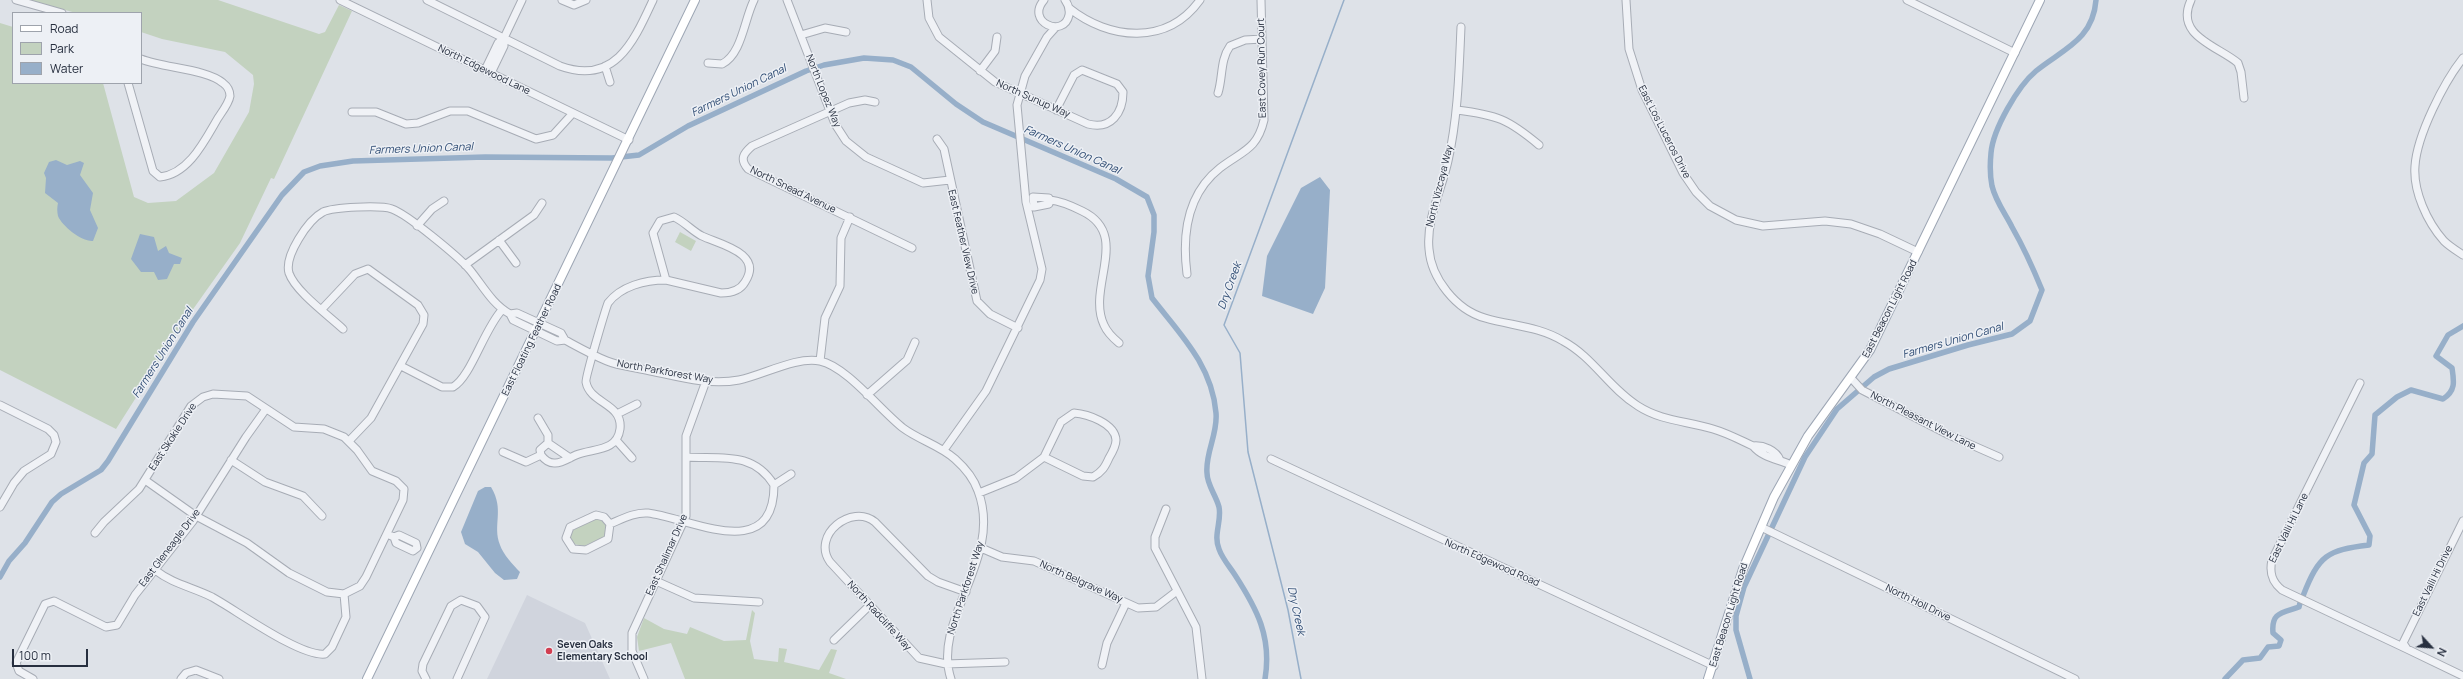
<!DOCTYPE html>
<html>
<head>
<meta charset="utf-8">
<style>
	body { margin:0 }
	#map { position:relative; width:2463px; height:679px; overflow:hidden; background:#dee2e8; font-family:Manrope,sans-serif }
	canvas { display:block }
	.legend { position:absolute; left:12px; top:12px; width:130px; height:72px; box-sizing:border-box; background:#edf0f5; border:1px solid #9ea3ac; margin:0; padding:5px 7px; list-style:none; font-size:12px; color:#272f3f }
	.legend li { display:flex; align-items:center; gap:8px; height:20px }
	.legend b { width:20px; border:1px solid #9ea3ac }
	.north { position:absolute; left:2411px; top:627px; width:40px; height:40px; -webkit-text-stroke:3px #edf0f5; paint-order:stroke; rotate:116deg; font-size:11px; font-weight:700; line-height:16px; text-align:center; color:#272f3f }
	.north::after { content:''; display:block; margin:auto; width:14px; height:18px; background:#272f3f; clip-path:polygon(50% 0,100% 100%,50% 72%,0 100%) }
	.scale { position:absolute; left:12px; top:649px; width:76px; height:18px; box-sizing:border-box; border:2px solid #272f3f; border-top:0; padding-left:5px; font-size:12px; line-height:14px; white-space:nowrap; color:#272f3f; -webkit-text-stroke:3px #edf0f5; paint-order:stroke }
</style>
</head>
<body>
<div id="map">
<canvas width="2463" height="679"></canvas>
<ul class="legend">
<li><b style="height:5px;background:#fff"></b>Road</li>
<li><b style="height:11px;background:#c3d2bf"></b>Park</li>
<li><b style="height:11px;background:#97afc9"></b>Water</li>
</ul>
<div class="north">N</div>
<div class="scale">100 m</div>
</div>
<script>
const context = document.querySelector('canvas').getContext('2d');
context.lineJoin = 'round';
function fill(path, color) {
  context.fillStyle = color;
  context.fill(path, 'evenodd');
}
function trace(path, color, width, dash) {
  context.strokeStyle = color;
  context.lineWidth = width;
  context.lineCap = dash ? 'butt' : 'round';
  context.setLineDash(dash || []);
  context.stroke(path);
}
function label(font, color, halo, rows, align = 'center') {
  context.font = font + ' Manrope,sans-serif';
  context.lineWidth = 3;
  context.setLineDash([]);
  context.textBaseline = 'middle';
  context.strokeStyle = halo;
  context.fillStyle = color;
  for (const [text, x, y, turn = 0] of rows) {
    context.save();
    context.translate(x, y);
    context.rotate((+turn || 0) * Math.PI / 180);
    context.textAlign = isNaN(turn) ? turn : align;
    if (halo) context.strokeText(text, 0, 0);
    context.fillText(text, 0, 0);
    context.restore();
  }
}
fill(new Path2D(`
	M527,595L585,623L610,679H487Z`), '#d0d4dd');
fill(new Path2D(`
	M29,0H218L319,34L325,32L339,5L352,11L274,179L271,178L240,243L184,322L116,429L0,370V23L13,27V83H103L134,197L148,203L176,201L214,173L249,112L254,84L253,75L225,52L162,39L141,32V13H76Z
	M680,232L696,241L691,251L675,242Z
	M596,519L601,520L607,526L604,537L584,546L574,544L570,536L573,530Z
	M752,610L755,613L750,641L754,659L778,662L779,648L787,649L784,662L819,670L831,649L837,650L829,673L846,679H685L671,643L639,651L637,637L644,618L664,629L687,634L690,627L724,641L746,640Z`), '#c3d2bf');
fill(new Path2D(`
	M56,160L67,165L80,161L84,163L80,175L93,193L90,210L98,228L93,241C82,242 62,226 58,216C57,212 57,207 58,203L45,193L46,178L44,173L49,162Z
	M1320,177L1330,190L1325,288L1313,314L1262,296L1267,256L1301,188Z
	M140,234L154,237L158,251L166,246L169,253L182,258L180,264H174L167,279L158,280L154,272H141L131,259Z
	M485,487H491C505,510 492,525 500,545C503,554 513,565 520,572L517,579L504,580L495,573L478,552L465,544L461,532L478,491Z`), '#97afc9');
trace(new Path2D(`
	M1301,679L1288,610L1248,452L1240,353L1224,325L1344,0`), '#97afc9', 1.5);
trace(new Path2D(`
	M0,577L9,561L25,543L52,502L61,494L101,470L108,461L193,322L282,195L304,172L320,166L353,161L485,157L612,158L639,155L688,126L806,71L824,65L864,58L893,60L911,67L956,104L983,122L1116,179L1147,197L1154,215V232L1148,276L1152,298C1180,334 1212,365 1216,413C1218,434 1205,453 1207,473C1207,485 1216,495 1219,507C1222,521 1213,535 1219,549C1222,558 1229,566 1235,575C1257,609 1272,637 1265,679
	M2303,596C2319,555 2327,550 2369,545L2370,536L2354,505L2364,463L2372,454L2375,415L2397,397L2411,390L2443,399C2456,391 2454,381 2452,368L2436,356L2448,335L2463,326
	M1750,679L1736,630V616L1744,587L1805,457L1837,409L1874,377L1889,369L1968,345L2012,334L2030,321L2042,290C2033,268 2024,248 2012,227C2005,213 1996,202 1992,186C1990,176 1990,163 1991,153C1993,129 2018,86 2036,71C2063,49 2093,40 2096,0
	M2225,679L2243,660L2260,658L2268,647L2279,646L2281,640L2273,633C2271,612 2282,613 2299,607L2300,603`), '#97afc9', 5.5);
const minor = new Path2D(`
	M16,0L62,13
	M340,0L629,140
	M427,0L560,66C615,86 634,41 653,0
	M562,0L574,5L586,0
	M787,0L835,124L846,141L866,157L923,183L950,180
	M927,0L929,18L939,37L995,82L1088,124C1111,130 1123,113 1123,92L1117,84L1082,70L1074,75L1056,110
	M1044,0C1025,22 1064,39 1069,15C1070,9 1068,4 1065,0
	M1626,0L1629,49L1642,90L1683,173L1696,192L1710,206L1736,220L1763,226L1825,221L1851,224L1880,234L1918,252
	M1907,0L2015,53
	M2191,0C2174,36 2218,46 2238,63L2241,72L2244,98
	M1069,8C1109,40 1167,46 1200,0
	M1461,27C1459,72 1458,117 1448,161C1442,189 1426,219 1429,249C1431,278 1456,310 1485,318C1512,326 1538,326 1563,341C1593,357 1609,388 1638,406C1661,421 1687,421 1713,429C1727,433 1740,440 1753,446
	M801,35L825,28L846,32
	M504,38L522,0
	M2463,58C2444,82 2417,135 2415,166C2413,191 2427,222 2444,241C2449,246 2457,251 2463,255
	M708,63L722,64C742,54 744,20 754,0
	M605,66L610,82
	M485,70L498,43L504,38V46L491,73
	M980,71L995,51L997,37
	M128,83L153,171L160,177C189,174 205,140 218,118C222,112 229,103 230,96C230,91 227,86 223,83C207,69 163,68 141,59
	M1218,93C1223,77 1220,60 1230,46L1245,40L1262,39
	M875,102L865,100L849,103L752,146C744,153 739,159 748,169L912,248
	M1457,110C1497,115 1508,119 1539,145
	M352,112H376L406,124L418,123L450,111H468L536,139L553,135L573,113
	M937,139L944,149L977,301L990,314L1018,328
	M1050,200L1049,204L1034,207L1033,197L1049,198L1050,200C1061,201 1072,206 1082,211C1132,235 1086,287 1104,325C1107,332 1113,338 1119,343
	M674,217C685,222 692,231 702,236C719,244 764,253 745,282C740,291 731,293 721,293L666,280L653,233L660,221Z
	M417,226L432,209L444,201
	M499,240L516,263
	M465,265L534,215L542,203
	M1187,274C1182,235 1187,194 1220,168C1242,151 1257,150 1264,120L1261,0
	M322,309L355,274L368,269L418,305L424,315L423,324L371,418L349,441
	M343,329C328,315 295,291 289,273C284,256 308,220 323,212C333,207 381,205 392,209C407,214 459,257 470,270C483,286 492,304 510,314
	M565,340L557,341L513,320L510,314L517,313L561,333L565,340C578,347 592,355 607,361C619,366 633,367 646,370C676,376 708,386 739,380C763,375 797,356 820,361C846,366 881,411 903,428C919,440 939,445 955,459C964,467 974,479 978,491C1004,559 931,619 951,679
	M820,361L825,318L840,286L841,238L850,217
	M401,366L442,387H453C471,377 484,329 502,310
	M1851,378L1862,390L1949,435L1999,457
	M2360,383L2272,560C2269,573 2272,582 2282,590L2407,649
	M867,395L907,360L915,342
	M0,405L48,429L54,435L56,442L51,454L24,471L14,483L0,507
	M1074,413C1087,414 1115,423 1116,440C1116,446 1112,453 1109,458C1105,467 1102,472 1093,477L1083,476L1044,457L1061,422Z
	M617,414L637,404
	M538,418L548,435V443
	M616,440L632,458
	M944,450L986,391L1040,280L1042,269L1026,202L1017,105L1025,76L1047,37L1056,27
	M503,452L526,462L541,455
	M686,457C721,459 753,451 774,485
	M570,458L548,443L540,450L541,455C544,459 549,463 554,463C561,464 569,458 576,455C593,448 617,452 620,429C623,403 590,404 586,382C585,378 605,311 608,303C621,286 645,280 666,280
	M1271,459L1714,666
	M231,460L265,482L303,496L322,516
	M1780,460C1776,450 1763,445 1753,446C1763,458 1778,459 1791,465
	M145,480L196,516L247,543L289,573L327,592L344,594
	M774,485L791,474
	M979,493L1016,478L1044,457
	M1166,509L1155,537V548L1196,627L1202,679
	M596,515L604,517L610,524L608,539L586,550L573,549L566,538L570,527Z
	M2463,521L2403,643L2407,649L2463,676
	M610,524C622,519 635,512 648,513C690,518 774,565 774,485
	M1761,527L2075,679
	M95,533L104,522L139,489L191,406L203,397L213,394L247,396L294,427L324,429L344,437L357,450L372,471L396,481L404,489L403,500L366,577L360,586L344,594L346,617L332,647L325,654C300,657 236,610 212,597C192,587 173,584 155,570
	M387,534L394,537L399,535L416,543L417,548L413,551L396,543L394,537
	M981,548L1002,557L1034,561L1138,608L1156,607L1177,591
	M656,581L694,598L759,602
	M966,592L938,582L928,576L875,522C852,503 811,535 830,562L919,658L946,664L1005,662
	M834,640L869,606
	M1102,665L1107,643L1126,603
	M33,679L19,671L16,663L45,604L54,601L106,627L117,625L135,595L193,521L246,437L266,409
	M181,679L186,673L196,670L219,679
	M426,679L422,671L423,664L451,606L461,600L477,606L485,617L457,679
	M644,679L632,651V633L686,516V436L706,381`);
const major = new Path2D(`
	M367,679L695,0
	M1708,679L1743,569L1774,497L1808,436L1870,350L2040,0`);
trace(minor, '#a7acb5', 9);
trace(major, '#9da6b4', 10);
trace(minor, '#f0f2f6', 7);
trace(major, '#fff', 8);
for (const [x, y, r, color] of [
	[549,651,4,"#d23e51"]
]) {
  const dot = new Path2D();
  dot.arc(x, y, r, 0, 2 * Math.PI);
  context.fillStyle = color;
  context.fill(dot);
  trace(dot, '#edf0f5', 1.5);
}
label('10px', '#272f3f', '#edf0f5', [
	["East Covey Run Court",1262,68,-91],
	["North Edgewood Lane",484,70,26],
	["North Lopez Way",823,91,68],
	["North Sunup Way",1033,99,24],
	["East Los Luceros Drive",1664,132,63],
	["North Vizcaya Way",1440,186,-76],
	["North Snead Avenue",793,190,26],
	["East Feather View Drive",963,242,77],
	["East Beacon Light Road",1890,309,-63],
	["East Floating Feather Road",532,340,-64],
	["North Parkforest Way",665,372,10],
	["North Pleasant View Lane",1923,421,27],
	["East Skokie Drive",173,437,-57],
	["East Valli Hi Lane",2289,528,-64],
	["East Gleneagle Drive",170,548,-53],
	["East Shalimar Drive",667,555,-66],
	["North Edgewood Road",1492,563,24],
	["East Valli Hi Drive",2433,581,-64],
	["North Belgrave Way",1081,582,24],
	["North Parkforest Way",966,588,-72],
	["North Holl Drive",1918,603,26],
	["East Beacon Light Road",1729,615,-73],
	["North Radcliffe Way",879,616,48]
]);
label('bold 10px', '#272f3f', '#edf0f5', [
	["Seven Oaks",557,645],
	["Elementary School",557,657]
], 'left');
label('italic 11px', '#304d74', '#edf0f5', [
	["Farmers Union Canal",739,91,-26],
	["Farmers Union Canal",421,149,-2],
	["Farmers Union Canal",1072,150,24],
	["Dry Creek",1230,286,-70],
	["Farmers Union Canal",1953,341,-16],
	["Farmers Union Canal",163,353,-58],
	["Dry Creek",1296,611,78]
]);
</script>
</body>
</html>
